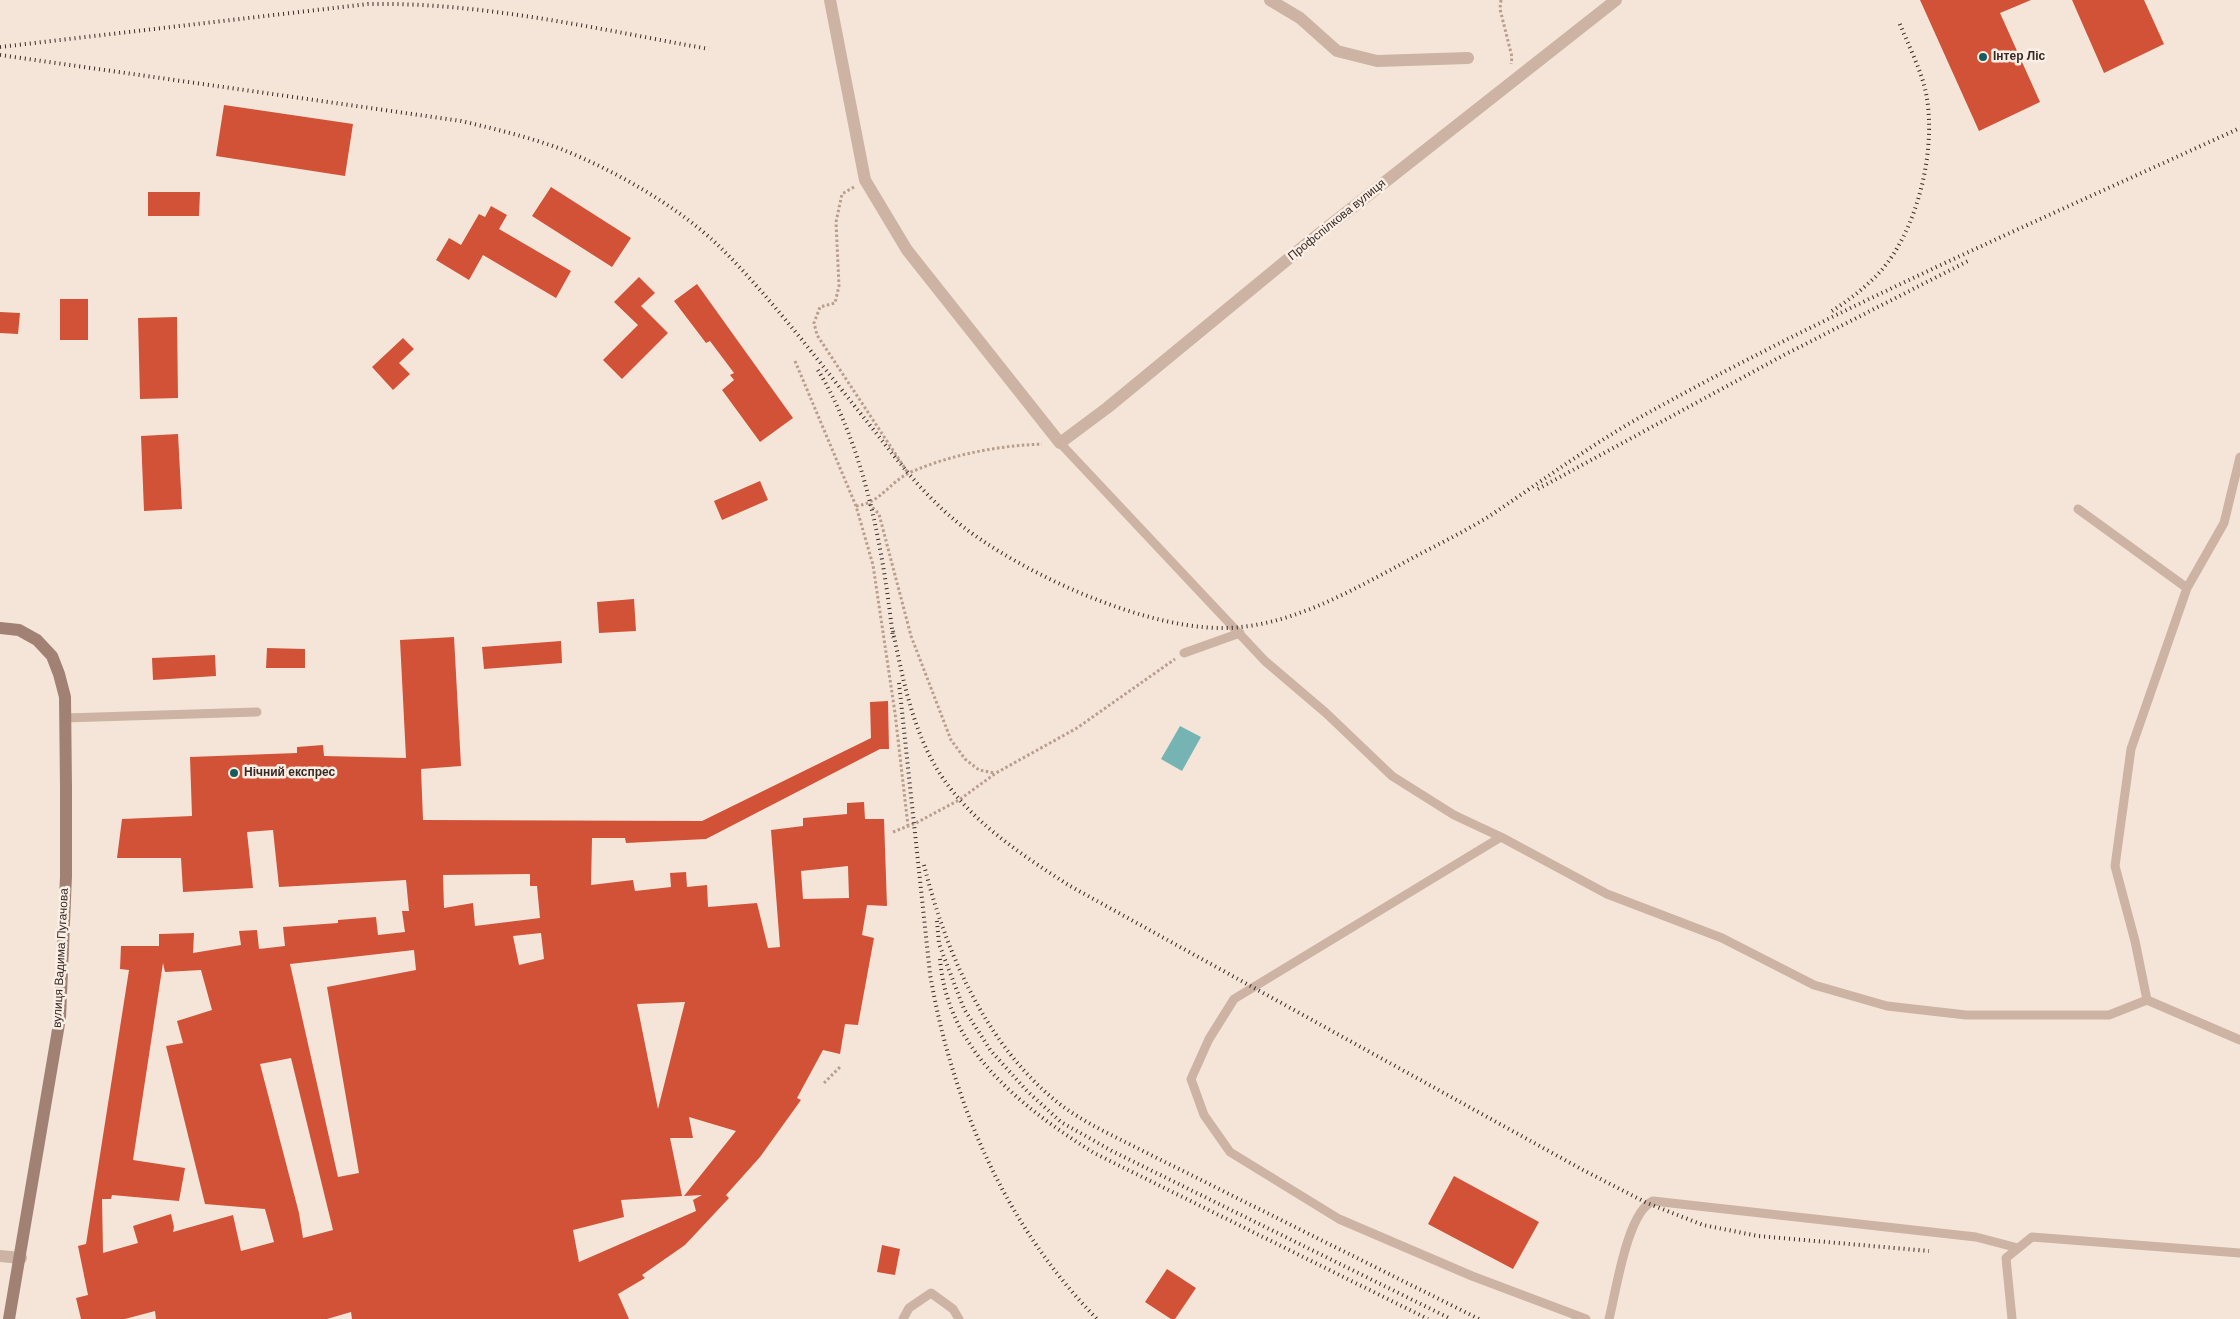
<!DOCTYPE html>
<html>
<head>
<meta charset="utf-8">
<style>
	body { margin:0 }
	canvas { display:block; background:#f4e5d8 }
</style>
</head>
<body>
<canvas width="2240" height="1319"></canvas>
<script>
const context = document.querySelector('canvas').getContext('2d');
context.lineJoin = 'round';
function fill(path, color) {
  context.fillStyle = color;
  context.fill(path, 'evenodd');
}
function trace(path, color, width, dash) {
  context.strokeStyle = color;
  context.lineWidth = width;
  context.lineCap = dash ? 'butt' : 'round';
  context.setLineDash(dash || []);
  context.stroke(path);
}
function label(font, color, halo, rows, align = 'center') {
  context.font = font + ' Helvetica,sans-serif';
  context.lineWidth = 5;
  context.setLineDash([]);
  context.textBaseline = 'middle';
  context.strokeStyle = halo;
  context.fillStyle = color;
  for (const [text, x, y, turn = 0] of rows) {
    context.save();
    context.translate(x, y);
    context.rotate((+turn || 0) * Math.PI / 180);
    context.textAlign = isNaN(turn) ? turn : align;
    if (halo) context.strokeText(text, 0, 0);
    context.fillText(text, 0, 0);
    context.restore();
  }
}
fill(new Path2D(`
	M1180,726L1201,737L1182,771L1161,759Z`), '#75b4b2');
fill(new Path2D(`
	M1920,0H2031L2000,13L2040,102L1979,131Z
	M2072,0H2144L2164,44L2104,73Z
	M224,105L353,124L345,176L216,156Z
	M551,187L631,238L612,267L532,216Z
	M148,192H200L199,216H148Z
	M491,206L507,215L499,229L571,271L556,298L483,255L469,280L436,260L449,238L461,245L479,214L485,217Z
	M639,277L655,293L641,306L668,333L622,379L603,360L638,325L614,302Z
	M697,284L793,418L760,442L722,390L734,380L730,375L734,373L710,341L706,343L674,301Z
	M60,299H88V340H60Z
	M0,312L20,313L18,334L0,333Z
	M177,317L178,398L140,399L138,318Z
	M403,338L414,349L399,363L410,374L393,390L372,367Z
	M178,434L182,509L144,511L141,436Z
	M760,481L768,500L722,520L714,501Z
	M634,599L636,631L599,633L597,602Z
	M454,637L461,766L421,769L423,820L702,821L871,738L870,702L888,701L889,749H880L706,839L626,843L625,838H592L591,885L633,880L635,891L671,887L670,873L686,872L687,887L707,885L708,907L757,903L768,948L780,947L771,830L803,826V818L847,814V803L864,802L865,819H884L887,906L867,905L862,935L874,938L858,1025L845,1024L840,1054L823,1050L797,1098L801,1100L760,1157L726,1195L729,1198L685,1245L642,1275L645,1278L618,1294L629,1319H352L351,1312L327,1319H156L155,1311L125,1319H81L76,1298L88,1295L78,1246L86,1244L129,970L120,969L121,946H159V934L194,933L193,953L241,945L239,931L257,930L259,949L285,946L283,927L338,923V920L376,917L378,935L405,932L402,911H409L406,880L279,887L273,830L247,832L253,888L183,892L181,858H117L122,819L192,816L190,757L297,753V747L323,745L324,756L406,758L400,640ZM848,866L849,898L803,899L801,871ZM530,874V886H537L540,918L475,926L473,903L444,908L443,875ZM541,933L544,959L519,965L513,936ZM414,950L416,970L327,987L359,1173L338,1177L290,964ZM163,963L165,972L201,970L212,1010L177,1021L183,1043L166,1046L205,1204L265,1209L274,1242L241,1251L233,1215L173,1232L174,1227L171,1214L133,1226L138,1243L103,1253L102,1199H111L112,1195L179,1201L185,1168L133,1160ZM685,1002L658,1109L637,1004ZM291,1058L333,1230L303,1238L299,1213L260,1064ZM689,1117L736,1131L684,1196L702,1195L693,1200L696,1211L579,1262L573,1230L624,1217L621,1200L682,1196L670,1138H693Z
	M561,641L562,663L484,669L482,647Z
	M267,648L305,649V668H266Z
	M215,655L216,676L153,680L152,658Z
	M1454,1176L1539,1222L1513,1269L1428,1224Z
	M882,1245L900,1249L895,1275L877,1272Z
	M1167,1269L1196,1288L1175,1319H1171L1145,1302Z`), '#d25238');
trace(new Path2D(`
	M1501,0L1500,9L1512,57L1511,64
	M854,187L842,194L836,222L839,286L835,303L820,307L814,323L817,335L908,473
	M795,361L856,506L873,565L895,713L908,826
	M869,504L879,514L911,636L951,740L965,759L979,770L995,773
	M856,506C881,503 889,482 911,472C953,454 997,446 1042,444
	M893,832L916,823L959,800L996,773L1077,728L1175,659
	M824,1083L840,1067`), '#b99d8d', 3, [2.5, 2.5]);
trace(new Path2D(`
	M1060,443L1265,661L1326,713L1392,776L1454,815L1501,837L1607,894L1722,938L1814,985L1887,1006L1966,1015H2109L2147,1000L2240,1040
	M2078,509L2187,588L2131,749L2115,866L2135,941L2147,1000
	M2187,588L2224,523L2240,457
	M1184,653L1240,633
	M65,718L257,712
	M1501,837L1234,999L1209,1039L1191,1079L1204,1115L1230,1152L1339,1219L1472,1276L1586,1319
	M903,1319L909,1308L931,1293L953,1309L959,1319
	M1609,1319C1616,1292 1627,1212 1653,1201L1976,1237L2018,1248
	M2012,1319L2006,1258L2032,1237L2240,1253`), '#cdb3a3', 9);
trace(new Path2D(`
	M830,0L865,180L907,250L1060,443L1107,408L1310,241L1616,0
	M1270,0L1300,18L1337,51L1377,61L1468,58
	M0,1256L21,1258`), '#cdb3a3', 12);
trace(new Path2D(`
	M0,628L19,630L37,640L52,656L59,674L65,697L66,788V876L60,1018L9,1319`), '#a18174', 12);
trace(new Path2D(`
	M0,47L368,4C483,2 597,29 709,49
	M0,55L461,121C495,129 529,137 561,149C616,171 679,207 721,248C773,300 823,367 869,424C891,452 912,480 937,504C997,565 1155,638 1241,627C1297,621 1347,593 1396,567C1426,550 1459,535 1488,517C1541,482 1590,445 1646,414C1838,307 2040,220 2240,128
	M1832,311C1849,300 1866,287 1880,272C1918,229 1937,149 1926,93C1922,72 1907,42 1899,22
	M818,370C865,448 883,549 893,638
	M1538,489L1784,355L1968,261
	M893,631C902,675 911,722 933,762C963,817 1019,853 1070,886L1583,1170L1647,1203L1703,1225L1758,1236L1929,1251
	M899,683L930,974C952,1102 1005,1225 1097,1319
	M924,865C946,953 985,1043 1057,1102C1080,1120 1107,1133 1133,1146L1479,1319
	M937,921L939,944L964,1009L991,1051L1027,1091L1061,1122L1112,1151L1451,1319
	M940,959C947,1051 1023,1108 1094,1153L1428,1319`), '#372a26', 4, [1, 4]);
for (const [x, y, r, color] of [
	[1983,57,5,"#175d5c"],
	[234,773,5,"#175d5c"]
]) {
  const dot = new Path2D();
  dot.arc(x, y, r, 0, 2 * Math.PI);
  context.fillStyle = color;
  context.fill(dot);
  trace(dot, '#fbefe5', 2);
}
label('bold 12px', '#372a26', '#fbefe5', [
	["Інтер Ліс",1993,57],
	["Нічний експрес",244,773]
], 'left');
label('12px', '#372a26', '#fbefe5', [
	["Профспілкова вулиця",1337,220,-39],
	["вулиця Вадима Пугачова",61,958,-87]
]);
</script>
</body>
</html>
